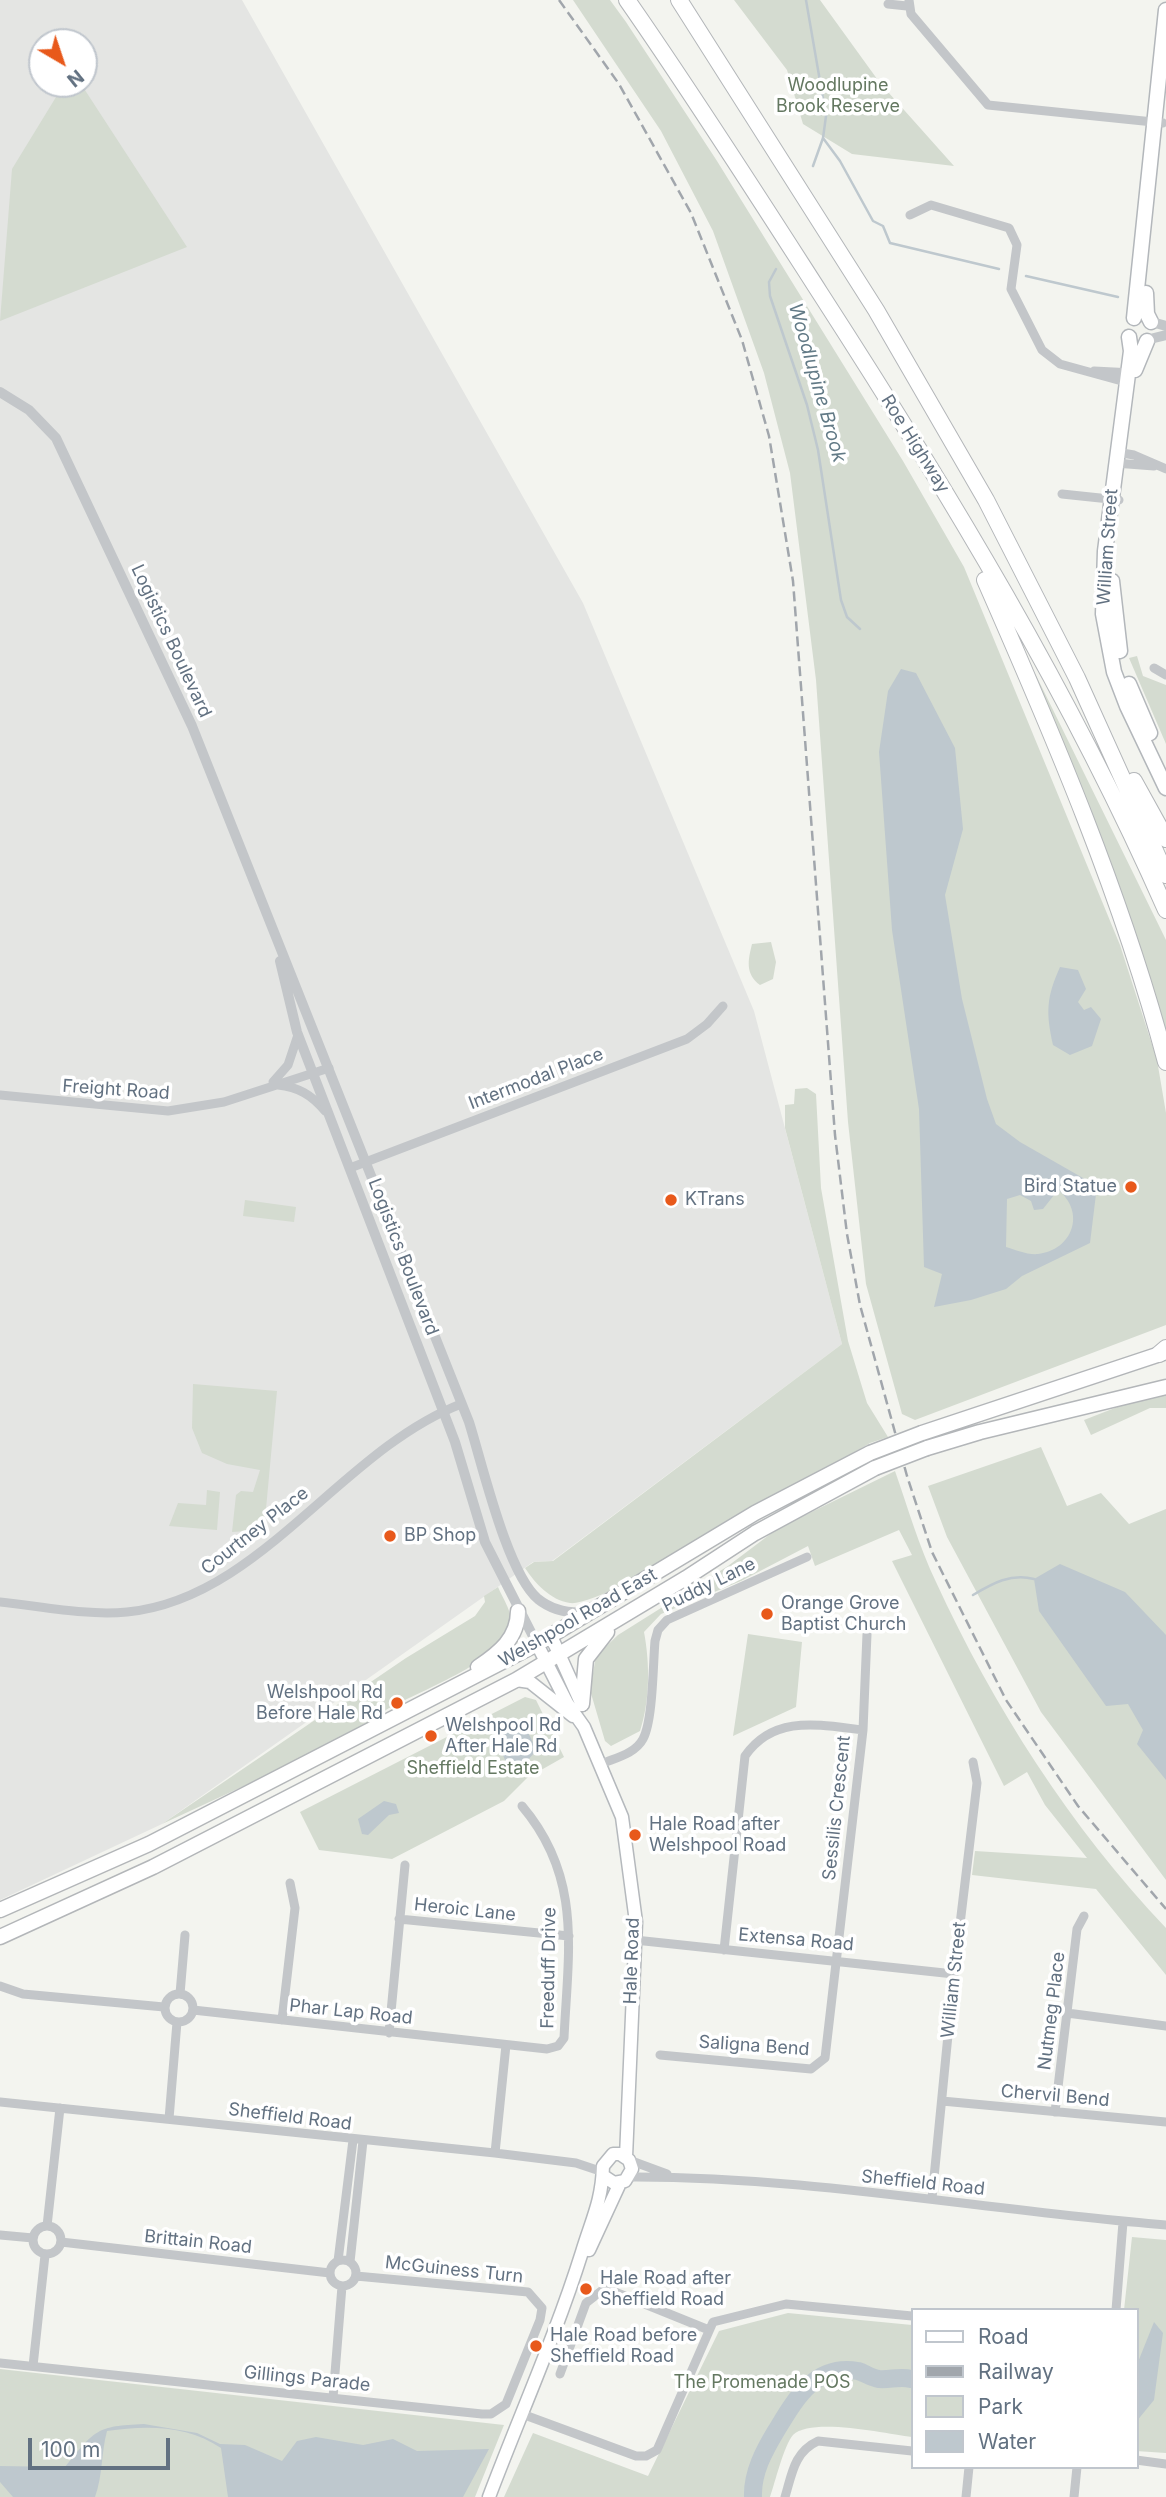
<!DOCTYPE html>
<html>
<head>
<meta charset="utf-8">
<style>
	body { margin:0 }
	#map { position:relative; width:1166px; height:2497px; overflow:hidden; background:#f3f4ef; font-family:Inter,sans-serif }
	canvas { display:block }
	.legend { position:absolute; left:911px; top:2308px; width:228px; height:161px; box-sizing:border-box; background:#fff; border:2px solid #c0c6cd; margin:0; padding:9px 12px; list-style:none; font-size:21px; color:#627181 }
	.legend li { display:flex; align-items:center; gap:14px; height:35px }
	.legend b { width:35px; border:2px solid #c0c6cd }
	.north { position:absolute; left:28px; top:28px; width:70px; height:70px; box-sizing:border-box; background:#fff; border:2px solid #c0c6cd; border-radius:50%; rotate:141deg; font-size:19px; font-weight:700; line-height:28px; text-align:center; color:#627181 }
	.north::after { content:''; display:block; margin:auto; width:24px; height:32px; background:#e8591b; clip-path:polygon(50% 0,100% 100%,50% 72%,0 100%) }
	.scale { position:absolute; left:28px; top:2438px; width:142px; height:32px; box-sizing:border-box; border:4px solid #627181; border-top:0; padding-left:9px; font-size:21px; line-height:24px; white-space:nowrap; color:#627181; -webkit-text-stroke:5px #fff; paint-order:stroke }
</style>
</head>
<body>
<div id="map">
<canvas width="1166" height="2497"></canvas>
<ul class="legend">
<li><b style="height:9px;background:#fff"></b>Road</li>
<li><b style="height:9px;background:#a1a6ac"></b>Railway</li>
<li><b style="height:19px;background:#d4dbd0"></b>Park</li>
<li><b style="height:19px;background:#bec8ce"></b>Water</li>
</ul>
<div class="north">N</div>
<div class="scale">100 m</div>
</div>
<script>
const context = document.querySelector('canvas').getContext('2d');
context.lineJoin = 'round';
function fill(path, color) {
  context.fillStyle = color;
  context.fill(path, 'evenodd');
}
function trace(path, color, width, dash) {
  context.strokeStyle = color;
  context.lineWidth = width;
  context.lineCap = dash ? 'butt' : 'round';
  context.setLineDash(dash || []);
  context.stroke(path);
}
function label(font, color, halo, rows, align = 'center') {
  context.font = font + ' Inter,sans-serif';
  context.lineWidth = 7;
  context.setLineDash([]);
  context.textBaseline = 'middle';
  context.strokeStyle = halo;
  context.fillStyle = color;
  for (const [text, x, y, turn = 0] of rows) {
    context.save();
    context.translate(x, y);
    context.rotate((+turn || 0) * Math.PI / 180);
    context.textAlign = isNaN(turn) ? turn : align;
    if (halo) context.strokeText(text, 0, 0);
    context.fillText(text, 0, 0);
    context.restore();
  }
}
fill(new Path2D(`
	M0,0H242L583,603L754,1011L842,1344L552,1561L533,1562L162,1824L0,1900ZM42,42H84V84H42Z`), '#e4e5e3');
fill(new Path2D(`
	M573,0H610L626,22L717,161L903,461L964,567L1120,945L1157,1060L1166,1113V1325L915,1420L902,1414L866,1284L848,1122L816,680L790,473L764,373L713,231L661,131Z
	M734,0H820L880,83L954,166L852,154L803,124L787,70Z
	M64,84H81L187,247L0,321L12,169Z
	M1002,606L1166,940V1033L1135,936Z
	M1137,656L1143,676L1166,685V744L1129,658Z
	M771,942L776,962L773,979L760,985C745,974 748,960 752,944Z
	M807,1088L816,1094L821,1188L848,1341L867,1403L888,1437L870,1443C825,1469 606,1608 570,1603C550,1600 535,1583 525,1568L534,1562L553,1561L842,1344L785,1128V1105L794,1104L795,1089Z
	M245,1200L296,1207L294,1222L243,1216Z
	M193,1384L277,1391L264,1530L232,1532L236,1495L241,1491L253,1492L260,1470L227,1464L202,1453L192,1428Z
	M1166,1388V1408H1150L1091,1435L1084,1420Z
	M1041,1447L1067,1506L1101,1493L1129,1524L1166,1509V1880L1041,1712L947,1537L928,1486Z
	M895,1471C908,1508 919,1547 936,1582C993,1706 1071,1828 1166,1928V1975L1096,1889L972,1875L975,1851L1087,1858L1045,1805L1027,1772L1004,1786L892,1561L912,1555L899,1530L815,1566L808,1546L741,1581L661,1614L644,1632C650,1664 650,1701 640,1731L611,1746L605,1741L590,1690L596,1656L618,1635L728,1566L777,1529Z
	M207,1490L220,1492L217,1530L169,1526L178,1503L206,1505Z
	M498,1587C503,1599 514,1614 511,1628C503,1660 415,1693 386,1710C375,1717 366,1726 356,1734L162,1824L406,1658L475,1616L485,1602L484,1596Z
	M748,1634L802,1642L796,1707L733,1736Z
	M525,1697L536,1700L564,1757L527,1778L504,1801L392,1859L319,1850L300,1812Z
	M1132,2237L1166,2240V2453L1136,2451V2310H1124Z
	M788,2313L912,2325V2437C886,2434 812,2417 793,2435C784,2445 775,2483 770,2497H504L533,2433L648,2476L719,2331Z
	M0,2369L504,2425L475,2497H0Z`), '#d4dbd0');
fill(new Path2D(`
	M901,669L916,673L955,748L963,829L945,895L962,999L987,1099L996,1124L1020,1142L1097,1186L1090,1243L1022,1276L1006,1289L971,1300L934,1307L942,1274L924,1267L919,1109L892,930L879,752L888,691ZM1058,1190C1086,1212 1073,1250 1038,1254C1027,1255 1016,1250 1006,1247L1007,1199L1020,1195L1031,1201L1034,1210L1043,1209Z
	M1060,967L1078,970L1086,989L1078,1002L1084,1010L1091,1007L1101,1019L1092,1046L1070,1055L1053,1045C1046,1013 1046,998 1060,967Z
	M1060,1564L1125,1592L1166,1635V1780L1137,1744L1143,1730L1128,1704L1106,1706L1039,1611L1034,1579Z
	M513,1721H522L537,1750L525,1763L506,1762C498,1745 501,1740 506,1723Z
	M384,1801L396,1804L399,1813L389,1815L368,1835L362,1834L358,1819Z
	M1154,2322L1163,2333L1154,2400L1136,2422V2367Z
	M144,2424L197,2433L220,2444L245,2445L282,2461L297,2441L316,2437L363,2445L393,2439L417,2451L489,2449L463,2497H228L221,2448C188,2425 146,2425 107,2431C101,2453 103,2475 95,2497H13L0,2482V2466L65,2467C95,2430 96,2426 144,2424Z`), '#bec8ce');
trace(new Path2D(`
	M806,0L826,116L823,138L813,166
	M823,138L840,161L873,221L883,226L890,243L999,269
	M776,269L769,282L770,296L807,405L818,450L841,600L847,617L860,629
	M1026,276L1118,297
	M973,1595C993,1583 1011,1573 1034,1579`), '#bec8ce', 2.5);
trace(new Path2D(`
	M753,2497C752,2473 764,2451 776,2431C795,2400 815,2363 858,2371C865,2373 871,2378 879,2379C890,2380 900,2376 911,2379`), '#bec8ce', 18);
const secondary = new Path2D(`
	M551,1636L582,1705
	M537,1644L567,1703L584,1727L622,1817L636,1922L626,2157
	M516,1680L530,1682L573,1716
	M589,2250L620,2183
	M489,2497C520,2415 556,2335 582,2252C592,2219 602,2201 603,2166L613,2154H620L629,2160L632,2169L625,2181L614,2183L605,2177`);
const primary = new Path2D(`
	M1146,293L1147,314L1151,322
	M1134,318L1166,10
	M1129,337L1131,351L1105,551L1103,614L1114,672L1127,706L1166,788
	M1135,370L1147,341
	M1112,581L1120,651
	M1129,684L1150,733`);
const trunk = new Path2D(`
	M922,1433L1166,1352
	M927,1448L980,1432L1166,1387
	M478,1667C499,1653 518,1638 518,1611
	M582,1704L586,1659L607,1632
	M0,1910L149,1844L537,1644L755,1513L870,1453
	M0,1937L153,1867L516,1680L686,1578L755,1533L875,1468`);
const motorway = new Path2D(`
	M627,0C694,96 757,195 820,293C948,491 1071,694 1166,910
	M679,0L876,310L986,500L1077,678L1166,875
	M985,580C1054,737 1122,896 1166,1062
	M1134,781L1166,839
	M1159,1354L1166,1348`);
trace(secondary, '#b5b9bd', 15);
trace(primary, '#b3b7bb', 17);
trace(trunk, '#b3b6b9', 17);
trace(motorway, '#b3b6b9', 18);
trace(new Path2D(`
	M909,0L911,14L988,105L1163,123
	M888,4L907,6
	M910,215L931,205L1009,228L1017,245L1011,289L1042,350L1060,364L1129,383
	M1094,371L1133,373
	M1116,452L1134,455L1166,469
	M1115,463L1154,466
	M1062,494L1119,500
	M1154,668L1166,675
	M273,1082L288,1065L298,1035
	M278,1085C298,1087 312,1095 325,1111
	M0,1095L168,1111L224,1102L329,1068
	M350,1168L687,1039L707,1024L723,1006
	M0,1602C41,1606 86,1616 127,1612C260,1599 340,1451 461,1404
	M601,1764C615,1758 635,1754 643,1739C653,1721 653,1664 655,1641L658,1630L667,1620L807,1557
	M399,1919L569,1936
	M635,1940L954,1974
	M724,1950L745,1756C774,1714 820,1725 863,1730
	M0,1986L23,1994L164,2007
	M165 2008a14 14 0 1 1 28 0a14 14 0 1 1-28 0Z
	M180,1994L185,1935
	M193,2010L547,2049L558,2046L564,2038C568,1952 583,1878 522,1806
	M1067,2013L1166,2026
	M282,2020L295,1908L290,1883
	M389,2033L405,1865
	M660,2055L811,2069L825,2058L863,1730L867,1634
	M942,2101L1166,2122
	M0,2102L495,2153L576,2163L603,2172
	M1055,2112L1077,1929L1084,1916
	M169,2119L177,2022
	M495,2153L506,2045
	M629,2160L667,2174
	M629,2177C809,2176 987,2211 1166,2225
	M932,2198L954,1974L977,1783L973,1762
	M33 2240a14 14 0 1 1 28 0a14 14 0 1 1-28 0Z
	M47,2226L60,2108
	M0,2235L33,2238
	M61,2242L330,2273
	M330 2273a13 13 0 1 1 26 0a13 13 0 1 1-26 0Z
	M338,2261L353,2140
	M350,2262L363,2141
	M1116,2310L1123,2222
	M0,2363L482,2414H491L506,2404L540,2320L542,2308L528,2292L356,2276
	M33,2366L45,2255
	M560,2374L586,2303L605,2288L709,2330
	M333,2398L342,2286
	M522,2414L636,2456H646L657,2450L713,2322L786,2304L912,2316
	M1136,2460L1166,2464
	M785,2497C792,2474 794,2452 818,2441L912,2451
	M966,2497L969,2467
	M1074,2497L1077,2467`), '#c3c6c9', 9);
trace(new Path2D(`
	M1152,322L1166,326
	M1150,339L1166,335
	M0,392L29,410L56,438L192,726L469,1422C482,1463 507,1573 538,1599C553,1611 570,1614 589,1612
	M280,961L297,1032L455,1442L485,1542L537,1644`), '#c3c6c9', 10);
trace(secondary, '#fff', 12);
trace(primary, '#fff', 14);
trace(trunk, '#fff', 14);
trace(motorway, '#fff', 16);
trace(new Path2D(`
	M559,0L619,84L691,213L742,340L769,436L793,581L835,1135L847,1234L860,1305L907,1476L932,1552L1006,1700L1078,1806L1166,1909`), '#a1a6ac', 2.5, [10, 5]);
const trunkBridge = new Path2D(`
	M870,1453L922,1433
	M875,1468L927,1448`);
trace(trunkBridge, '#b3b6b9', 17, []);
trace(trunkBridge, '#fff', 14);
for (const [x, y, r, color] of [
	[1131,1187,7,"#e8591b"],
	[671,1200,7,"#e8591b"],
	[390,1536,7,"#e8591b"],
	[767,1614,7,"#e8591b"],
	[397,1703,7,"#e8591b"],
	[431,1736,7,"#e8591b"],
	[635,1835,7,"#e8591b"],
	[586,2289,7,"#e8591b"],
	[536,2346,7,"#e8591b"]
]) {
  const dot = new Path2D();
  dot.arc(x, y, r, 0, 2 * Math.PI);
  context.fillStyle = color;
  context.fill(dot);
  trace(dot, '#fff', 2.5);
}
label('18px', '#647861', '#fff', [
	["Woodlupine",838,86],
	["Brook Reserve",838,107],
	["Sheffield Estate",473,1769],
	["The Promenade POS",762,2383]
]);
label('18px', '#627181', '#fff', [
	["Roe Highway",915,444,58],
	["William Street",1108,547,-86],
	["Logistics Boulevard",171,641,65],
	["Intermodal Place",536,1079,-21],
	["Freight Road",116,1090,4],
	["Logistics Boulevard",403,1257,69],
	["Courtney Place",255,1531,-38],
	["Puddy Lane",709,1585,-26],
	["Welshpool Road East",578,1618,-30],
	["Sessilis Crescent",837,1808,-84],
	["Heroic Lane",465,1910,6],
	["Extensa Road",796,1940,5],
	["Hale Road",632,1961,-88],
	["Freeduff Drive",549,1968,-89],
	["William Street",954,1980,-84],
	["Nutmeg Place",1052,2011,-83],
	["Phar Lap Road",351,2012,6],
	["Saligna Bend",754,2046,4],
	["Chervil Bend",1055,2096,5],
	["Sheffield Road",290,2117,7],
	["Sheffield Road",923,2183,6],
	["Brittain Road",198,2242,6],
	["McGuiness Turn",454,2270,6],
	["Gillings Parade",307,2379,6]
]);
label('18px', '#627181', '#fff', [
	["Bird Statue",1117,1187,"right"],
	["KTrans",685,1200],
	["BP Shop",404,1536],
	["Orange Grove",781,1604],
	["Baptist Church",781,1625],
	["Welshpool Rd",383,1693,"right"],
	["Before Hale Rd",383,1714,"right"],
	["Welshpool Rd",445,1726],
	["After Hale Rd",445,1747],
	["Hale Road after",649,1825],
	["Welshpool Road",649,1846],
	["Hale Road after",600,2279],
	["Sheffield Road",600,2300],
	["Hale Road before",550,2336],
	["Sheffield Road",550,2357]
], 'left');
label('italic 19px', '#627a86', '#fff', [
	["Woodlupine Brook",817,383,74]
]);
</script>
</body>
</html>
